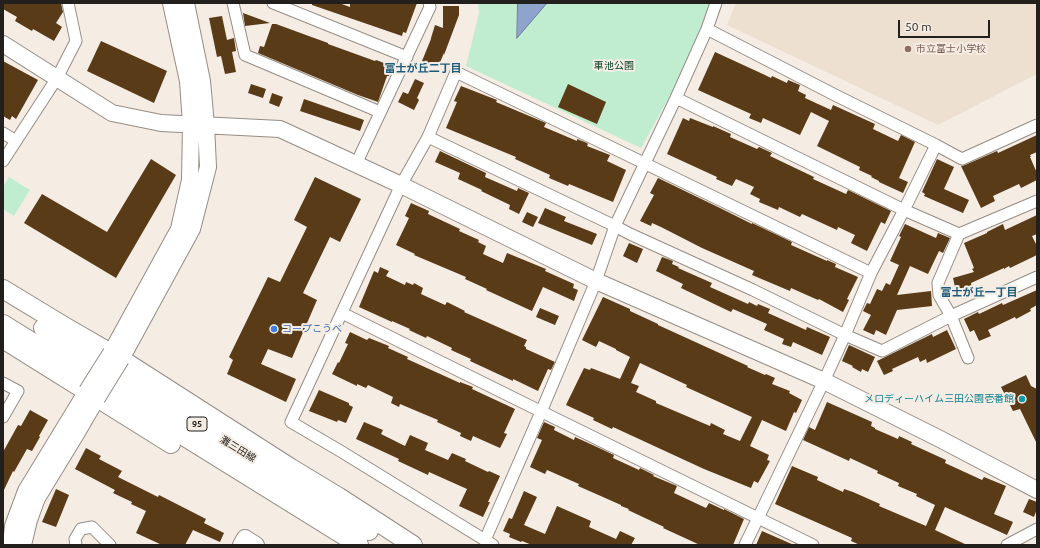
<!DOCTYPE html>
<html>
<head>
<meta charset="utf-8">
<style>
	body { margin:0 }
	#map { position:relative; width:1040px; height:548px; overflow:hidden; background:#f5ece4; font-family:Ubuntu,sans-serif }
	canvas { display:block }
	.frame { position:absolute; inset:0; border:4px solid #231f1c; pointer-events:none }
	.scale { position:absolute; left:898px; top:20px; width:92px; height:18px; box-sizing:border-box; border:2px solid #231f1c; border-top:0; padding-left:5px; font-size:12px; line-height:14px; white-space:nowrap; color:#231f1c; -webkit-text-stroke:3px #f5ece4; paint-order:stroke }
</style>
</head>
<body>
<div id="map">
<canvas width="1040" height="548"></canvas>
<div class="frame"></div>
<div class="scale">50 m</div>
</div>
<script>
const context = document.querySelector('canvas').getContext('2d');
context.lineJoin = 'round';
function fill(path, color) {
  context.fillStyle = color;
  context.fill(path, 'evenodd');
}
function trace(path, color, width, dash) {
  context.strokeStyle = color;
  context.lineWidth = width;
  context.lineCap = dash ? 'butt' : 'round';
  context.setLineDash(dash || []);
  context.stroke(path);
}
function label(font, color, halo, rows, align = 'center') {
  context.font = font + ' Ubuntu,"Noto Sans JP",sans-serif';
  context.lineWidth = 4;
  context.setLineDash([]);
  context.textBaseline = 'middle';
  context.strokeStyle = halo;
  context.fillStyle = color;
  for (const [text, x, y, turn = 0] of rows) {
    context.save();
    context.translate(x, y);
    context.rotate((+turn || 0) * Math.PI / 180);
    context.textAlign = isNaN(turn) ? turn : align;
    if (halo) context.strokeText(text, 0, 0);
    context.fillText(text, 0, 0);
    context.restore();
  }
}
fill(new Path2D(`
	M736,3H1037V74L938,125L727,25Z`), '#eee0d1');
fill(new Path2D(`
	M478,3H712L707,29L641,148L466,66L479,13Z
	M9,177L30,190L14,216L3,209V187Z`), '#c0edcf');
const water = new Path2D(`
	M518,3H547L517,38Z`);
fill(water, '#8ea4cd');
trace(water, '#6e7c98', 1);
fill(new Path2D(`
	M3,3H61L63,12L56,23L62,27L54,41L33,29L32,31L15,21L17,17L3,9Z
	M312,3H339L350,7V3H417L406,33L403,32L402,36L312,5Z
	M443,6H459V15L444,55V53L438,67L422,61L431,39V38L435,25L443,28Z
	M243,13L270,23L245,26Z
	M222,16L227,40L234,38L236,51L232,52L236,72L225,74L221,56L217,57L209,18Z
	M272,24H276L306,35L328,43V44L375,61L376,60L392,66L389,76H387L378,102L358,95L258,53L260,46L264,47Z
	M101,41L167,71L154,103L87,71Z
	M715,52L765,75L771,78L772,76L787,83L788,80L800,85L798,91L806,95L805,98L831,110L833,105L875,124L873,129L898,141L901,135L915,142L899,178L908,182L903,193L879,182V181L871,177L872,176L859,170L860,167L817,146L829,121L811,112L800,135L763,118L761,123L749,118L751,114L698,90Z
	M3,61L38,80L16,119L12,116L10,120L3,116Z
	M415,79L424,83L417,98L419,100L414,110L398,102L403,92L408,94Z
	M251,84L266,89L263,98L248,93Z
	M568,84L606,102L597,124L558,107Z
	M461,86L497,100L496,102L546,123L544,127L577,141V139L587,143L588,144L587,146L610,155L607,161L626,170L613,202L569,184L568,186L549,178L550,175L515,159L516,157L446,128L457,102L454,101Z
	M272,93L283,97L279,107L269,103Z
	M304,99L364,120L360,131L300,111Z
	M683,118L689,121L690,118L713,127V126L731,134L730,137L757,149L759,147L772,153L770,156L814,177L813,179L846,194L848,190L891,211L885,224L881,222L867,251L851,243L855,235L838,227L837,230L802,214L800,217L779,207L778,210L759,202L760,199L750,194L754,187L736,179L732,186L716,179L717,177L667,154Z
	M1037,135V152L1030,155L1031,157H1030L1037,173V180L1021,188L1019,184L993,196L995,201L981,208L961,166L965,165L997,151L998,153Z
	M440,151L486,173L485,177L517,191L518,188L529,193L519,214L509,209L510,205L481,191L482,190L458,179L460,173L435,162Z
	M151,159L176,175L116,278L24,223L42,194L107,232Z
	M937,159L954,167L944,189L969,200L963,213L924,196L925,194L922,192Z
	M315,177L361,199L340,242L330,237L303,293L317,300L292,358L268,349L261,364L296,379L286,402L227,374L233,360L229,357L268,277L280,282L307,227L294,220Z
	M658,178L720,208L752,224V223L792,242L791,245L827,261V260L836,264L835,267L858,277L847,299L849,300L843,312L819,299L818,300L791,288L790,291L752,275L754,271L702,248L661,227L652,223L651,226L640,221L654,195L650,193Z
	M411,203L429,211L428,214L460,229L459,231L479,240L478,242L486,246L483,254L503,263L507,253L546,269L545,271L574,284L573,288L578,290L574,301L543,287L532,311L486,290L487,289L465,279L466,277L414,255L415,254L396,245L409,218L405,216Z
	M545,208L566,217L564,221L597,234L592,245L538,223Z
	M527,212L538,217L533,227L522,222Z
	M1037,215V234L1032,236L1037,246V255L1010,268L1009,266L1004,269V268L971,283L972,289L963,291L955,287L953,278L974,272L972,269L974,268L964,243L987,233V232L1003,224L1005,230Z
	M905,224L936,238L938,233L950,238L943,253L939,251L928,274L910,266L897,295L931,291L932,306L897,310L886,335L876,330L874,335L863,330L871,315L863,311L867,303L870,304L877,289L882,291L886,283L890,285L899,265L890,261L901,237L899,236Z
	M629,243L643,249L637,263L623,256Z
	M662,257L673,261L672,264L679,267L678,268L712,283L710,287L748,304L749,302L757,306L758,304L770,309L768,313L806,330L807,327L830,337L822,355L793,342L791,347L782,344L784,339L764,330L767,324L733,309L731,312L681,288L683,284L656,271Z
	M380,267L389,271L386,276L405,285L406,282L413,285L414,283L423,288L421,294L445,305L447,302L465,311L464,312L527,340L524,346L526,347V349L555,362L551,370L548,369L538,391L513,379V381L470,361L471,359L451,350L452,348L427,336L426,338L409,330L410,329L392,321V322L359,307L374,271L378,273Z
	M1037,290V305L1030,309L1031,311L1016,319L1015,317L988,330L991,336L979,341L974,330L970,332L964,319L978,312L979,314L1002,303L1003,305Z
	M603,297L630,309V311L658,324V325L748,366L747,367L765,375L766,374L775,378L772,384L790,391L789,393L802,400L796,413L794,412L786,431L762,420L750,446L769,455L767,460L770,461L758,483L754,481L751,488L704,469L613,427L612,429L593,420L594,418L566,405L584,368L590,370L591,368L620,379L630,357L616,350V349L599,341L596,347L582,340ZM640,363L687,385L686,387L752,417L740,441L723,434L725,430L711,423L710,426L656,403V401L636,392L639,386L631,383Z
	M540,308L559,316L555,325L536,317Z
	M947,330L956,349L927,363L926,359L920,362L918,357L892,369L893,371L884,375L877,361L932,334L933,337Z
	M350,332L367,340L369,338L389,346L388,348L408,357L407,359L460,383V382L473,387L472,389L515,409L504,433L507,434L500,448L473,436L471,441L460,436L461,433L437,422L438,420L400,404L399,407L391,403L393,397L368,385L366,388L357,384V386L332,374L338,362L339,363L348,344L345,343Z
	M849,345L875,357L868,372L862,369L861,372L852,367L853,366L842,361Z
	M1026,375L1031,386L1037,389V444L1020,409L1013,411L1001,387Z
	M319,390L349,403V405L353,407L346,423L338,420L337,422L309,411Z
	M827,402L872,422L871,426L875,428V429L898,439L899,436L912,442L911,444L946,460L945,463L982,480L984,477L1006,486L994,514L1013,522L1007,535L945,507L935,530L967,545H860L851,541L852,538L775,504L792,466L818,477L817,480L843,492L844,489L853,492L880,504L879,506L926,526L935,505L916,496L917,494L898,486L899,483L877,473L878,471L850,458L849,461L803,440L809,427L815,430Z
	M30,410L48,420L39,436L40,437L32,451L27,449L14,472L13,471L3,492V452L18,425L21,426Z
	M364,422L383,430L381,434L405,446L410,435L428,443L425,450L448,460L452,453L466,459L465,461L488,472L489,471L500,476L488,502H490L483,517L459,506L467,489L429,472L428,475L398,461L399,459L356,439Z
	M544,422L555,427L554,430L574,440L575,437L597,447L614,455L613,458L639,470L640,468L654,475L653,476L677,486L674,493L706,508L709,503L724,510V509L744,519L733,545H700L663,528L664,527L628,510L629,509L621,506V505L578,486L579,484L547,470L545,474L530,467L542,440L537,438Z
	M86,448L101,456L99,459L122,471L118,477L158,497L159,495L206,519L204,523L224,533L220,542L193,530L185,545H162L136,533L146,511L131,504L132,502L113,493L115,490L75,469Z
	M56,489L69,495L56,527L42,522Z
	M524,491L537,497L524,525L545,534L557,506L591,521L589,527L616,539L620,531L635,538L631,545H532L522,541L521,542L509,537L510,534L503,531L509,518L512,519Z
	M1029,499L1037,502V509L1034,517L1023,512Z
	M762,531L794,545H756Z`), '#593b18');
const street = new Path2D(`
	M233,3L245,55L380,112
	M273,3L407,57
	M707,29L835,95L936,145L962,159L1037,125
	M676,98L904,210L959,234L1037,201
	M3,133L16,141L57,78L76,41L68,3
	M428,137L615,226L630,234L753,290L845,335L882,351L951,316L1037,277
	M3,161L16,141
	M356,164L430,7L429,3
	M959,234L938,283L939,295L951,316L968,358
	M342,313L536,409L813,545
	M3,383L18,391L3,417
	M485,540L541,412L596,281L615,226L676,98L707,29L716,3
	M76,545L75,539L81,529L92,527L110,545
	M493,545L342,452L291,422L401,185L428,137L456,72L871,273
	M745,545L824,381L845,335L871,273L904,210L936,145
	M1007,545L1037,529`);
const secondary = new Path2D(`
	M3,44L112,113L161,123L280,129L401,185L596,281L824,381L940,439L1037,490
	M111,353L179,229L190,180L191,124L188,81L171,3
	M121,359L192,229L208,167L206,125L202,81L186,3
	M11,545L13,526L26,491L87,391
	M23,545L29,520L37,498L76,434L97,398
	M241,545L245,538L256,545`);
const primary = new Path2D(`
	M3,289L64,326L121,359L291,468L339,497L413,545
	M3,324L359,545
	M43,328L369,531
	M3,339L171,444`);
trace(street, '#958d85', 13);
trace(secondary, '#958d85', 18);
trace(primary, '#958d85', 20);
trace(street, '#fff', 11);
trace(secondary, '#fff', 16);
trace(primary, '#fff', 18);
const secondaryBridge = new Path2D(`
	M87,391L111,353
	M97,398L121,359`);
trace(secondaryBridge, '#958d85', 18, []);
trace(secondaryBridge, '#fff', 16);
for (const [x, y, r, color] of [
	[908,49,4,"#8d6e63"],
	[274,329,4,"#3f7fe0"],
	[1022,399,4,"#0f9aa8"]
]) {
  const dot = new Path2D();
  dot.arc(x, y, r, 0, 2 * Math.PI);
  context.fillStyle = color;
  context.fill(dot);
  trace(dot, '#f5ece4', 1.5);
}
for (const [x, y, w] of [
	[197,424,20]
]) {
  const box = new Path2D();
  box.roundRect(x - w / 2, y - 7, w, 14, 3);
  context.fillStyle = '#f5ece4';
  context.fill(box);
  trace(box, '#231f1c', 1);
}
label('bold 9px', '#231f1c', null, [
	["95",197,424]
]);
label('10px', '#785e54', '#f5ece4', [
	["市立富士小学校",916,49]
], 'left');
label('10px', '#054023', '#f5ece4', [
	["車池公園",614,66]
]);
label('10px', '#366cbe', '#f5ece4', [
	["コープこうべ",282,329]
], 'left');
label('10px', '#0d838f', '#f5ece4', [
	["メロディーハイム三田公園壱番館",1014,399]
], 'right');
label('10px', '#231f1c', '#f5ece4', [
	["灘三田線",238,449,32]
]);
label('bold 11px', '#1c5c7a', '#f5ece4', [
	["富士が丘二丁目",423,68],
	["富士が丘一丁目",979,292]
]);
</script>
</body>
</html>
